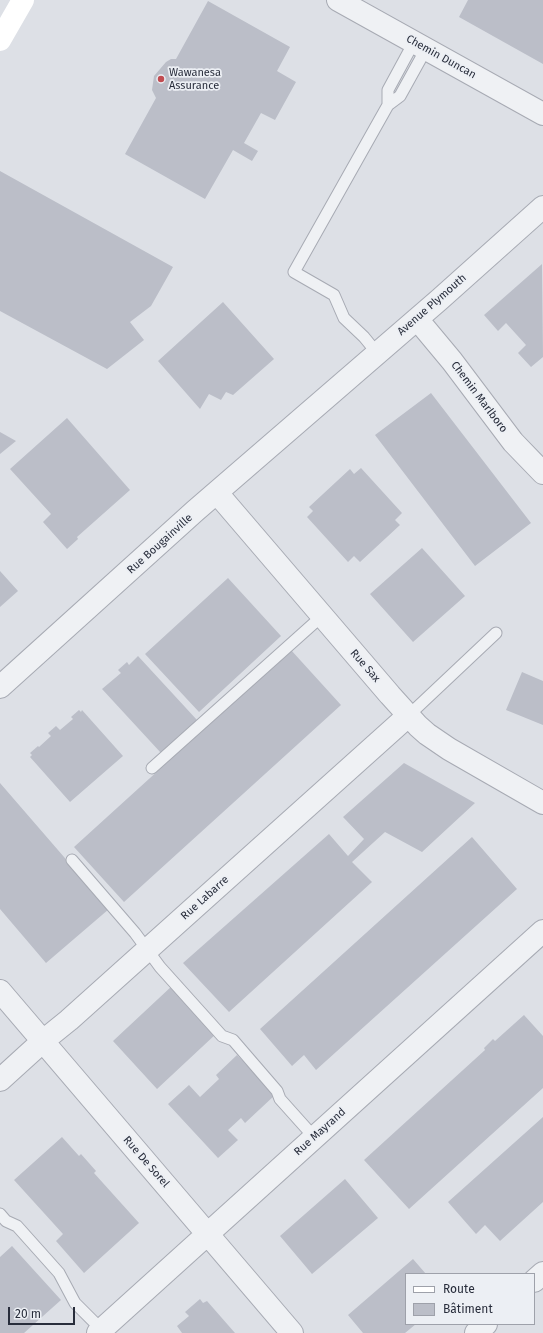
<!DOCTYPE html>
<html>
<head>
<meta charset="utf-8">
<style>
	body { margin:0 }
	#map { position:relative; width:543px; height:1333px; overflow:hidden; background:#dde0e6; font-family:"Fira Sans",sans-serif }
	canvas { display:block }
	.legend { position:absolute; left:405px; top:1273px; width:130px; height:52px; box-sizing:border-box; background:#eceff4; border:1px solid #9ea1aa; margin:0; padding:5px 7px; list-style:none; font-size:12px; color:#282d3b }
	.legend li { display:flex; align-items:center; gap:8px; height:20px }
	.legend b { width:20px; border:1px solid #9ea1aa }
	.scale { position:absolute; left:8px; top:1307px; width:67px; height:18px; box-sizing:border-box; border:2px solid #282d3b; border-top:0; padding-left:5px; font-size:12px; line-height:14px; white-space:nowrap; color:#282d3b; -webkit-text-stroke:3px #eceff4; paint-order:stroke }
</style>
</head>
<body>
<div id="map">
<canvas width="543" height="1333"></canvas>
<ul class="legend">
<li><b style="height:5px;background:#fff"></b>Route</li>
<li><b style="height:11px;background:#bbbec8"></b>Bâtiment</li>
</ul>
<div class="scale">20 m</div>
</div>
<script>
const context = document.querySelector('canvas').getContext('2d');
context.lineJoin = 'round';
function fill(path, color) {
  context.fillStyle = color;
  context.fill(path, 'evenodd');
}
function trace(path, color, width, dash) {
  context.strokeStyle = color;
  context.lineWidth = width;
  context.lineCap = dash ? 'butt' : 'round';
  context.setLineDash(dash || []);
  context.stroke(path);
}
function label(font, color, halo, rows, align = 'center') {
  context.font = font + ' "Fira Sans",sans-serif';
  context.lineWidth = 3.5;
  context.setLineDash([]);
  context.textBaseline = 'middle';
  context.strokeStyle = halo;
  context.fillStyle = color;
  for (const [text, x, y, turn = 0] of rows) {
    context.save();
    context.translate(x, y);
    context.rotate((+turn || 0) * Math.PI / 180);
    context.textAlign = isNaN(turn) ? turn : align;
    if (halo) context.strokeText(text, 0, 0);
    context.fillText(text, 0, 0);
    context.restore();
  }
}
fill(new Path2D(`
	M468,0H543V64L459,17Z
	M208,1L290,47L277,71L296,82L275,120L261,113L244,143L258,151L252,161L233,150L205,199L125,154L156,98L152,90L154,76L166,62L171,59H176Z
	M0,171L173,267L151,306L130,322L144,340L107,369L0,311Z
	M542,264L543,357L531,367L518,353L526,345L506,323L498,331L484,315Z
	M223,302L274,359L233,395L226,392L221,400L209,394L200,409L158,361Z
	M431,393L531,523L475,566L375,435Z
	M67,418L130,490L77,537L78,539L67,549L43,522L51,514L10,469Z
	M0,432L16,441L0,454Z
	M361,468L402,513L395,520L400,525L360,562L354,556L348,562L307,517L313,511L309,507L350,469L354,474Z
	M422,548L465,596L413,642L370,594Z
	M0,571L18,591L0,607Z
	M228,578L281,636L199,712L145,654Z
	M291,650L341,705L124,902L74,847Z
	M138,656L197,720L161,753L102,689L121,673L118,670L127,662L129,665Z
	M522,672L543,681V725L506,710Z
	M79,710L81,712L82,710L123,756L70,802L30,757L32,755L30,753L38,746L39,747L51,736L48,733L56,726L60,730L73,719L71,717Z
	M404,763L475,803L422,852L385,832L352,862L372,882L229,1012L183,963L329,834L348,856L364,839L343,817Z
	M0,783L109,909L46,963L0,909Z
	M472,837L517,889L316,1070L304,1055L292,1066L260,1029Z
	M173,985L217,1033L157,1089L113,1041Z
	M524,1015L543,1036V1088L409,1209L364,1160L485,1050L484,1048L493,1039L495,1041Z
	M237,1055L275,1095L245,1123L241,1118L228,1130L238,1140L218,1158L168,1104L189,1085L200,1097L219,1079L216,1075Z
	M543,1117V1202L500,1241L485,1225L476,1234L448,1202Z
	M62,1137L79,1156L81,1154L96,1171L94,1173L139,1223L84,1273L56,1241L63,1234L14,1180Z
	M345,1179L378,1218L312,1274L280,1236Z
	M12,1246L61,1300L24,1333H0V1257Z
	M413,1259L426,1274H406V1324H416L405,1333H363L348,1315Z
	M200,1299L203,1303L207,1301L235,1333H182L177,1326L189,1316L185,1312Z`), '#bbbec8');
const service = new Path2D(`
	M388,105V90L414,42
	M377,353L364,337L344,318L334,295L294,272L388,105L400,96L426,49
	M409,715L496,633
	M152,768L322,616
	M72,860L135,933L160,967L222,1036L233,1040L277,1091L280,1099L314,1137
	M0,1214L6,1221L17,1226L59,1273L75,1303L104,1332`);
const minor = new Path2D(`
	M338,0L543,114
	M417,319L452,361L513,442L543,473
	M217,493L390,695L418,726L427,734L449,749L543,803
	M0,687L195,511L439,300L543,207
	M0,991L292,1333
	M0,1080L43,1041L69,1020L409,715
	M534,1281L543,1273
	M98,1333L543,931
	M476,1333L486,1324`);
trace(service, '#a7aab3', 13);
trace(minor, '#a7aab3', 24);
trace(service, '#eff1f4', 11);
trace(minor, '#eff1f4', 22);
trace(new Path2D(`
	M0,40L23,0`), '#fff', 22);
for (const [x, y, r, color] of [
	[161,79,4,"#c14c51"]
]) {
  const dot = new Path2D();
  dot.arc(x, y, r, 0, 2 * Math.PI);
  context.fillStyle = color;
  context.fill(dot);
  trace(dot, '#eceff4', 1.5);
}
label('11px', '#282d3b', '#eceff4', [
	["Chemin Duncan",441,57,29],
	["Avenue Plymouth",432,305,-41],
	["Chemin Marlboro",479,397,53],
	["Rue Bougainville",160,544,-42],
	["Rue Sax",365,666,49],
	["Rue Labarre",205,898,-42],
	["Rue Mayrand",320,1132,-42],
	["Rue De Sorel",146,1162,49]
]);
label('11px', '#282d3b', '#eceff4', [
	["Wawanesa",169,73],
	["Assurance",169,86]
], 'left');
</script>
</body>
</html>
